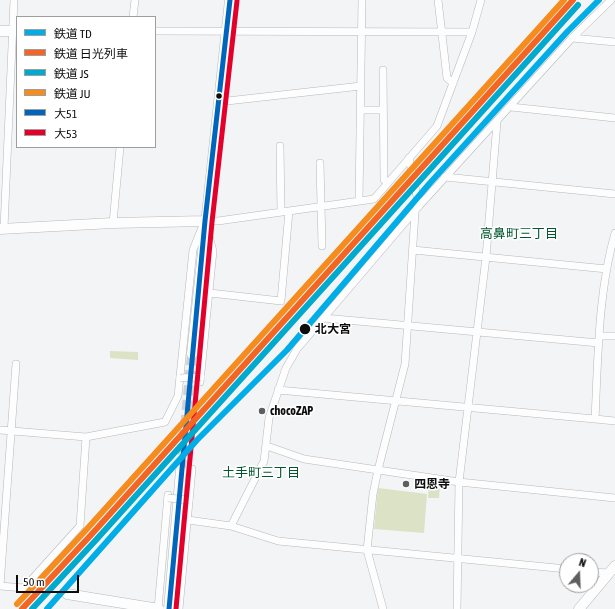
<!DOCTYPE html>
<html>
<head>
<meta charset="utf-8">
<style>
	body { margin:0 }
	#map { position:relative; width:615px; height:609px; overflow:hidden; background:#f3f4f6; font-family:"Asap Condensed","Noto Sans JP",sans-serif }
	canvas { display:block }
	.legend { position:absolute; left:16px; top:16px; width:140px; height:132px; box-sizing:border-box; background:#fff; border:1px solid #9e9e9f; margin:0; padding:5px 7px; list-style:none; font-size:12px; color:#0d0d0e }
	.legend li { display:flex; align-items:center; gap:8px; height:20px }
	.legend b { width:20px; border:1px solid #9e9e9f }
	.north { position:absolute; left:559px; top:553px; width:40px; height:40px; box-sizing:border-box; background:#fff; border:1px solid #9e9e9f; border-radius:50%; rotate:19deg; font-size:11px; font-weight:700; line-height:16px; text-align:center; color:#0d0d0e }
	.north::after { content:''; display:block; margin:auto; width:14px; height:18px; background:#5e5e5f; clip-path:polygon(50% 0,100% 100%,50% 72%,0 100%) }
	.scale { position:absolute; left:16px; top:575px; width:63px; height:18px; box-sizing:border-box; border:2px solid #0d0d0e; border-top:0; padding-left:5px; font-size:12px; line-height:14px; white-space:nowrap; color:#0d0d0e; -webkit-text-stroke:3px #fff; paint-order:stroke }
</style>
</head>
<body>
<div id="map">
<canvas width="615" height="609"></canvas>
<ul class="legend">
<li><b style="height:5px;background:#01ade7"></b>鉄道 TD</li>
<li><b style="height:5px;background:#f26522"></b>鉄道 日光列車</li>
<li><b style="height:5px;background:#00a9ce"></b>鉄道 JS</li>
<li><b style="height:5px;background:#f68b1e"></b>鉄道 JU</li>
<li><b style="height:5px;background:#0065bd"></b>大51</li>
<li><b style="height:5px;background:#e4002b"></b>大53</li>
</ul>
<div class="north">N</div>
<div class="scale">50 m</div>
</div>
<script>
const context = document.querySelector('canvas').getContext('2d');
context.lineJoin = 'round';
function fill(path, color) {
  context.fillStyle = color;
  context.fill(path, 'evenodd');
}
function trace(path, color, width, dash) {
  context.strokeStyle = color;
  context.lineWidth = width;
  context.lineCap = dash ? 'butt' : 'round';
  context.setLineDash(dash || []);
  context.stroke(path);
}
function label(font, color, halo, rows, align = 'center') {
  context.font = font + ' "Asap Condensed","Noto Sans JP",sans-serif';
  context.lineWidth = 3;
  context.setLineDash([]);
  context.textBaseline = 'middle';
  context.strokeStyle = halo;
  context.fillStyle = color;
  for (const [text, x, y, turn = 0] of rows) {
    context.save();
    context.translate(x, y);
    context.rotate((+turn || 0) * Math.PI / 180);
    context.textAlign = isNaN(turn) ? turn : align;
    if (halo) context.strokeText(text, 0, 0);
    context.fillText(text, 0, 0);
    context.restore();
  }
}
fill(new Path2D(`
	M110,351L138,352V360L110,358Z
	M429,482L440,484L439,498H428Z
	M378,488L427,494L424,533L374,529Z`), '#dce2c6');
trace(new Path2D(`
	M181,470L192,354`), '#d0d1d3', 10, [10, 5]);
const street = new Path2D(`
	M438,0L447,78L453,83
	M133,17L135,0
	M155,31L472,32
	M572,38L615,42
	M383,70L384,180L388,183
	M218,102L361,86
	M511,107L615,118
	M360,110H383
	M280,146L281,212
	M409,158L419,206
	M320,163L322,246
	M445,177L615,194
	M359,200L362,0
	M205,221H218L374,199L437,126L472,32L481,0
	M113,223L120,147
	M4,228L14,0
	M615,233C598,292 598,359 595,419L615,421
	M413,250L607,269
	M210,293L281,301L289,211
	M324,318L599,343
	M600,336H615
	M200,382L213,251L207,229
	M278,390L595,419
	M0,430L86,437L165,422L178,396L193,250L203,225
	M267,446L304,459L459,482L615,498
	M188,520L231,526L278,541L567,569
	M231,526L264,461L269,418L286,368L297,349L419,206L572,38L611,0
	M591,572L609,573
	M0,586L16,364
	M0,586L24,588L80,526L86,437
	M158,609L168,495
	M179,609L192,469
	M383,609L367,550L373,494L378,470L405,364L415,213
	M457,609L459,482L486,257L497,122`);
const secondary = new Path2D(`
	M0,31H17
	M0,229L113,223L205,221
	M192,354L230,0
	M67,594L159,609
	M169,609L181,470
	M579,609L615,566`);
trace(street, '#b6b8b9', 8);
trace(secondary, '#b6b8b9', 11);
trace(street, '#fdfdfe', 7);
trace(secondary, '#fdfdfe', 10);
const streetBridge = new Path2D(`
	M180,378L201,377
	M168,498L189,500`);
trace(streetBridge, '#b6b8b9', 8, []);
trace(streetBridge, '#fdfdfe', 7);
trace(new Path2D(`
	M169,609L205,221L230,0`), '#0065bd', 5);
trace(new Path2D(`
	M176,609L212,222L237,1`), '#e4002b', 5);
trace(new Path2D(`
	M47,609L197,440L287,350L430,183L567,32L599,0`), '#01ade7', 6);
trace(new Path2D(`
	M22,609L91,535L573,0`), '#f26522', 6);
trace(new Path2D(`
	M32,609L96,540L578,5`), '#00a9ce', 6);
trace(new Path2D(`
	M17,604L86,530L564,0`), '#f68b1e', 6);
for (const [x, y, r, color] of [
	[219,96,3.5,"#0d0d0e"],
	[305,329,6,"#0d0d0e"],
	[262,411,4,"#5e5e5f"],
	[406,484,4,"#5e5e5f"]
]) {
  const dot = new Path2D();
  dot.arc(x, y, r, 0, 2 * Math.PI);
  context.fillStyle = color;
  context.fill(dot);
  trace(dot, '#fff', 1.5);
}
label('bold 12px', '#0d0d0e', '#fff', [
	["北大宮",315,329]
], 'left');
label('bold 12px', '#0d0d0e', '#fff', [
	["chocoZAP",270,411],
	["四恩寺",414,484]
], 'left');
label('13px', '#00572f', '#fff', [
	["高鼻町三丁目",519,234],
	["土手町三丁目",261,473]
]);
</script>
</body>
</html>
